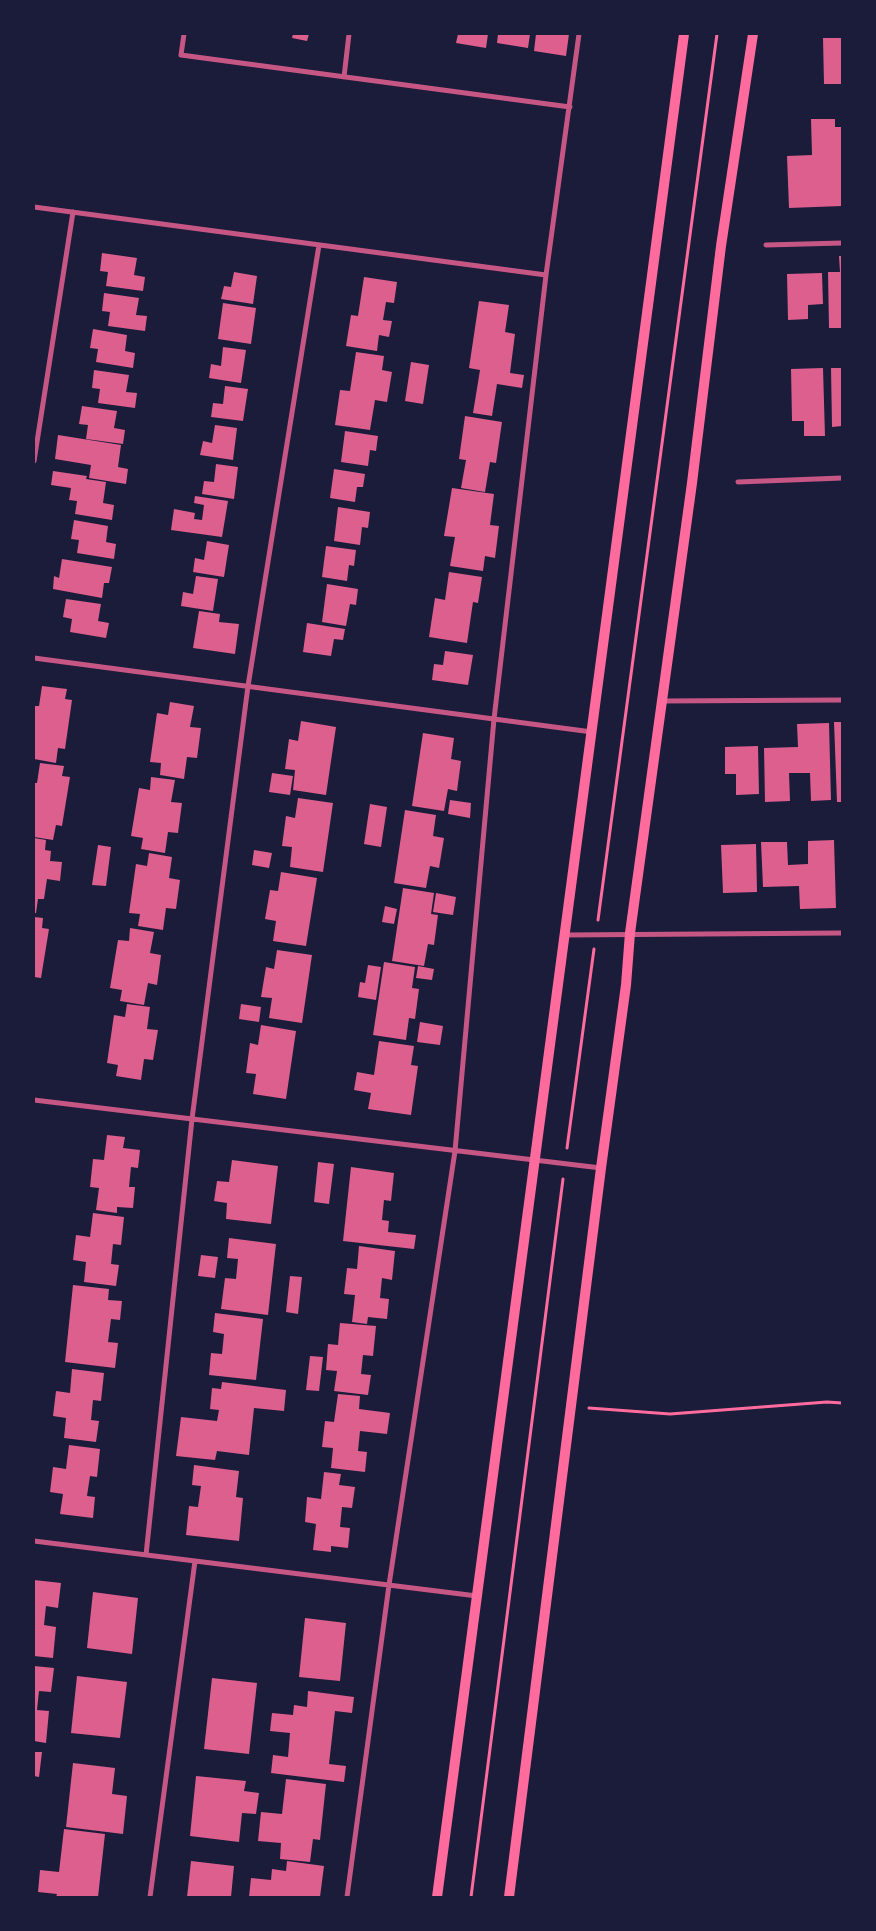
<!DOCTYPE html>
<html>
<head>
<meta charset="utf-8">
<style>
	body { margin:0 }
	#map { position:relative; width:876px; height:1931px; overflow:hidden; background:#1b1b3a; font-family:Helvetica,sans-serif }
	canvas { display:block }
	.frame { position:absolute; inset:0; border:35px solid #1b1b3a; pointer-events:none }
</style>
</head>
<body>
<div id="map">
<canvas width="876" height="1931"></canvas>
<div class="frame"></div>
</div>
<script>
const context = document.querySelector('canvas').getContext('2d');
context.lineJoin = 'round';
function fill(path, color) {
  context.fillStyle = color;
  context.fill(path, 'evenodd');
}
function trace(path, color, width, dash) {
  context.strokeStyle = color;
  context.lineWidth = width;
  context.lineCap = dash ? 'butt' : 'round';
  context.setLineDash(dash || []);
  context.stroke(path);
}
fill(new Path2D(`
	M293,34H309L307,41L292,38Z
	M458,34H488L486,48L456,43Z
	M498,34H530L528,48L497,43Z
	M536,34H569L566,56L534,51Z
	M823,38H842V84H824Z
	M811,119H835V127H842V206L789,208L787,156L812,155Z
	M102,253L137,258L134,275L145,277L143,291L106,286L108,272L100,271Z
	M839,256H842V328H829L828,272H840Z
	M234,272L257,276L253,304L221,299L224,286L231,287Z
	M822,273L823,304L808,305V319L788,320L787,274Z
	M364,277L397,282L394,303L386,302L383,320L392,321L389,337L379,335L377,351L346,346L351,315L358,316Z
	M104,293L139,298L136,315L147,316L145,331L108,326L110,312L102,311Z
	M479,301L509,305L505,332L515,334L510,373L524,375L522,388L497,384L492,416L473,413L480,370L469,368Z
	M223,303L256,308L251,344L218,339Z
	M93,329L127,335L125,351L135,353L133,368L96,362L98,349L90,348Z
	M223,347L246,350L241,383L209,378L211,364L221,366Z
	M356,352L384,356L382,370L392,372L387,402L375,400L370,430L335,425L340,390L350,391Z
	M411,362L429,365L423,404L405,401Z
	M823,368L825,436H804V421H792L791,369Z
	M831,368H842V426L832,427Z
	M94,370L129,375L126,392L137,393L135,408L98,403L100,389L92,388Z
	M225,386L248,389L243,421L211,417L213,403L223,404Z
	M82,406L117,411L114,428L125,430L123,444L86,439L88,425L79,424Z
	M465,416L502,422L496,463L490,462L485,492L461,488L466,460L459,459Z
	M215,425L237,428L233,460L200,455L203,441L212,443Z
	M345,431L378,436L376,451L370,450L368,466L341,462Z
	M58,435L121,445L118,467L128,469L126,484L89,478L91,465L55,459Z
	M216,464L238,467L234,499L202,494L204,481L214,482Z
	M334,469L365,474L363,487H357L355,502L330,498Z
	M53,471L87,476L86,479L106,482L103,503L114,505L112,520L75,514L77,501L69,500L71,488L51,485Z
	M452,488L494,494L490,525L499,526L495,558L485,556L483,571L450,566L455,537L444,536Z
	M195,496L228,501L222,537L171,530L174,509L195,513L194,519L202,520L204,505L194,503Z
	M338,507L370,512L368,528L362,527L360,545L334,541Z
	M74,520L108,526L106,542L116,544L114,559L77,553L79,540L71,539Z
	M207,541L229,545L224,577L193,572L195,558L204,560Z
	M326,546L356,550L354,566L349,565L347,581L322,577Z
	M62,559L112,567L109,583H104L102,598L53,589L54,576L59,578Z
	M449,572L482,577L478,603L473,602L467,643L429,637L435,598L445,600Z
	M196,576L218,579L213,611L181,606L183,592L193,594Z
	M327,584L358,589L356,605L350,604L346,626L322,622Z
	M66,599L101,604L98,621L109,623L106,638L70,632L72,619L63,617Z
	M199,611L220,614L219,622L239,624L235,654L193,648Z
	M307,623L345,629L343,640L334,639L331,656L303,652Z
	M445,651L473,655L468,685L432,680L434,664L443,665Z
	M42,686L67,689L65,699L72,700L65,749L58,748L56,763L34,759V706H39Z
	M170,702L194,706L190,727L201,728L197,758L187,757L184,779L160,775L161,763L150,762L157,713L168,715Z
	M301,721L336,727L326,795L293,790L295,770L285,769L289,739L298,741Z
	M834,722H842V802H837Z
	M829,723L831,800L811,801L810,773H789L790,801L765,802L764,748L798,747L797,724Z
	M423,733L454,738L451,759L461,761L457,791L448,789L444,811L412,806Z
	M758,746L759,794L736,795V774H725V747Z
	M40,763L64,766L62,776L70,777L62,826L56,825L53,840L34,837V783H37Z
	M272,773L293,776L290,795L269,792Z
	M151,777L175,780L171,802L182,803L178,833L168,832L165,853L141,849L143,838L131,836L139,788L150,790Z
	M298,798L333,803L323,872L290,867L292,847L282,846L286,816L295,818Z
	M450,800L471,803L470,818L448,814Z
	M370,804L387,807L381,847L364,844Z
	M405,810L436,815L433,836L444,838L439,868L430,866L426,888L394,883Z
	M34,838L46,840L45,850L51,851L50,861L62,862L60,881L47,879L44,899H38L36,913H34Z
	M834,840L836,908L800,909L799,886L763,887L761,842H787L788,865L808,864V841Z
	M756,844L757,892L723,893L721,845Z
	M98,845L111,847L106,886L92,885Z
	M254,850L272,853L269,868L252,865Z
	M149,853L172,857L169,878L180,880L176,909L166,908L163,930L138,926L140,914L129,913L136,864L147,866Z
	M281,872L317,878L306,946L273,941L276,921L265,919L270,890L278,891Z
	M403,888L434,893L431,914L438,915L434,945L428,944L424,966L392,961Z
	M436,893L456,897L453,915L433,912Z
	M385,906L397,909L394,924L382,922Z
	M34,917L43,918L42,928L49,929L41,978L34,977Z
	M130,928L154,932L150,953L161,955L157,985L148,983L144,1005L120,1001L122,990L110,988L118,940L129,941Z
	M277,950L312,955L302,1023L269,1018L272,998L261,997L266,967L274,969Z
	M384,962L415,967L412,988L419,989L415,1019L409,1018L406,1040L373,1035Z
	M368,965L381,967L376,1000L358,997L360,982L365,983Z
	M418,966L434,969L432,980L416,978Z
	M127,1004L150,1007L147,1029L158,1030L153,1060L144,1059L141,1080L116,1076L118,1065L107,1063L114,1015L125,1017Z
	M241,1004L261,1007L259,1022L239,1019Z
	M420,1022L443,1026L440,1045L417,1042Z
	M261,1025L296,1031L286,1099L253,1094L256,1074L246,1073L250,1043L258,1045Z
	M379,1041L414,1046L411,1065L418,1066L411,1115L368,1109L371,1093L354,1090L357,1072L374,1075Z
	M107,1135L125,1137L123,1148L140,1150L138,1168L131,1167L129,1187H135L133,1208L117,1207V1213L96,1210L99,1188L90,1187L93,1159L104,1160Z
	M232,1160L278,1166L271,1224L226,1219L227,1203L214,1201L217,1181L229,1182Z
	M318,1162L334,1164L329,1204L314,1202Z
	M351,1167L394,1173L391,1201L384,1200L382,1220L389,1221L388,1232L416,1235L414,1249L343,1241Z
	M93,1213L124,1217L121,1245L113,1244L111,1264L119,1265L116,1286L84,1282L86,1262L73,1260L76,1235L90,1237Z
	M229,1238L276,1244L268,1315L221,1309L225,1278L236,1279L238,1259L227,1258Z
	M359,1246L395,1251L392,1280L382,1278L380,1298L389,1299L387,1319L368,1317L367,1324L352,1322L355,1295L344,1294L347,1268L357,1269Z
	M201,1255L218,1257L215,1278L198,1276Z
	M290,1276L302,1277L298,1314L286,1312Z
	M73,1285L109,1289L108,1300L122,1301L120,1320L111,1319L108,1342L118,1343L115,1368L65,1362Z
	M215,1313L263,1319L256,1380L209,1375L211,1353L222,1354L224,1334L213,1332Z
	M340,1323L376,1326L373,1356L363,1355L361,1374L371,1375L368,1395L334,1391L337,1371L326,1370L328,1344L338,1345Z
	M310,1356L323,1357L319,1391L306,1390Z
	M72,1369L104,1373L101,1401L93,1400L91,1420L99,1421L96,1442L64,1438L66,1418L53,1416L56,1391L70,1393Z
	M222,1382L286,1390L284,1411L254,1408L249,1455L217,1451L215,1460L176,1456L181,1417L217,1421L219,1410L210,1409L212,1388L221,1389Z
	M338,1394L360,1396L359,1409L390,1413L387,1434L360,1431L358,1451L367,1452L365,1472L331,1468L333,1448L322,1447L325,1421L334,1422Z
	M69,1445L100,1449L97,1477L90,1476L87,1496L95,1497L93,1518L60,1514L63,1494L50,1492L53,1467L66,1469Z
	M194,1465L239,1471L236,1497L243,1498L239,1541L186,1535L189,1506L198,1507L201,1486L192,1485Z
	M324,1472L341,1474L339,1485L355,1487L352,1508L342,1507L340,1527L350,1528L348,1548L331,1546V1552L313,1550L316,1524L305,1522L307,1497L321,1499Z
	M34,1580L61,1583L58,1608L46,1606L44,1625L56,1627L53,1658L34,1656Z
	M93,1592L138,1598L132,1654L87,1648Z
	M305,1618L346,1623L340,1681L299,1677Z
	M34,1666L54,1668L51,1692L39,1691L37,1710L49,1711L46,1743L34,1741Z
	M77,1676L127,1682L120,1738L71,1733Z
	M212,1678L257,1683L249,1754L204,1749Z
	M308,1691L354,1697L352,1713L335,1711L329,1764L346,1766L344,1782L271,1773L273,1755L288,1757L290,1733L270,1731L272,1713L293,1715L294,1705L307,1707Z
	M34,1752H42L39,1777L34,1776Z
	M73,1763L115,1768L112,1794L127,1796L123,1834L66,1827Z
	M196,1776L246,1781L244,1791L259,1793L256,1814L242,1813L239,1842L190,1836Z
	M286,1779L326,1784L320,1840L313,1839L310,1862L280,1859L281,1843L258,1841L261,1812L282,1814Z
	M64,1829L105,1834L98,1897H56L57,1894L38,1892L40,1870L59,1872Z
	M191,1861L234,1866L231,1897H187Z
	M287,1861L324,1866L320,1897H249L251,1878L271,1880L272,1869L286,1871Z`), '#dd5f8e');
trace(new Path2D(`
	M598,920L717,34
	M567,1148L594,949
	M589,1408L670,1414L827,1402L842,1403
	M471,1897L563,1179`), '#ff6b9d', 3);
trace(new Path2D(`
	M184,34L181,55L570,107
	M344,77L349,34
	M34,207L546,275
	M766,245L842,243
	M34,461L73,212
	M738,482L842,478
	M34,658L592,732
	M662,701L842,700
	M565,935L842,933
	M34,1100L601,1168
	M34,1541L477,1596
	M146,1555L192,1119L248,686L319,245
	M150,1897L195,1561
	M347,1897L389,1585L455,1151L494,719L546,275L579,34`), '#c65784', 5);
trace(new Path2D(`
	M437,1897L684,34
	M509,1897L601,1168L626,985L630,933L692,483L721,246L753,34`), '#ff6b9d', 10);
</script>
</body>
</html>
